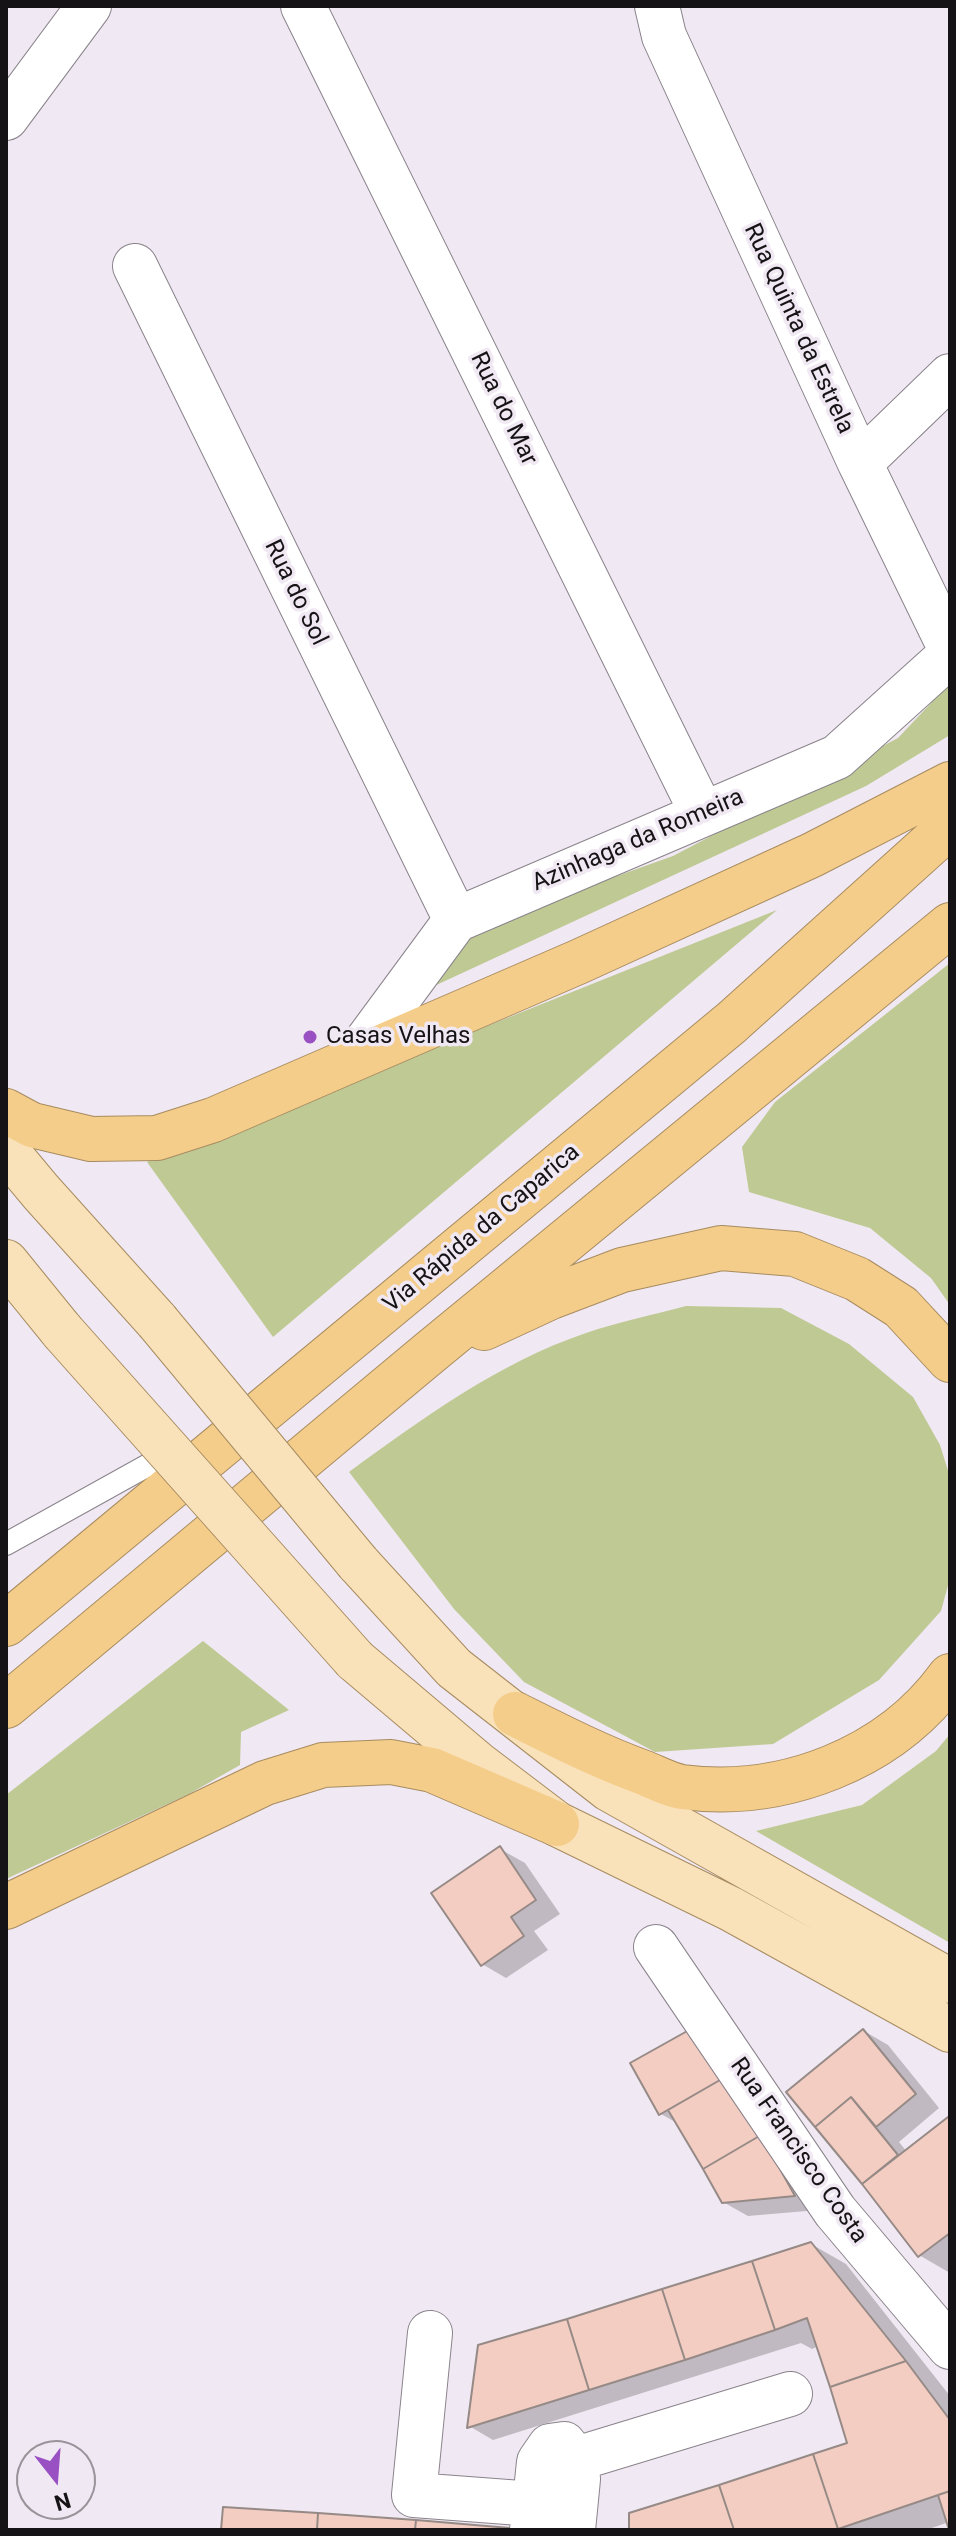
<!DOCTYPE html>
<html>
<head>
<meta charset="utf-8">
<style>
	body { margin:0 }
	#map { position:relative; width:956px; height:2536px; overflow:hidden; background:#f0e8f2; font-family:Roboto,sans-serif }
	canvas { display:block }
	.frame { position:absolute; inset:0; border:8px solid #161316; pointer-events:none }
	.north { position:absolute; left:16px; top:2440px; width:80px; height:80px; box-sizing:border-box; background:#f0e8f2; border:2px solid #99939a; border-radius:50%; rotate:163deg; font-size:22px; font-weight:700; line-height:32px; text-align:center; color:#161316 }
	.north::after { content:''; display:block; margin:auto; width:28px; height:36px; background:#9950c3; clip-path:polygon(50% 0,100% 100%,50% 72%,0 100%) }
</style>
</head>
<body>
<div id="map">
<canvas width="956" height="2536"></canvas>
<div class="frame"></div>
<div class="north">N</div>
</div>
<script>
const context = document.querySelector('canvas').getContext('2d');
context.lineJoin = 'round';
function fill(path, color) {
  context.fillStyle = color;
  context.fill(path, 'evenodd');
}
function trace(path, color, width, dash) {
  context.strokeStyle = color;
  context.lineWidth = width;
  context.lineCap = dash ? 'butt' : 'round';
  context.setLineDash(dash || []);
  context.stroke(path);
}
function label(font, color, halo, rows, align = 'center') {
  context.font = font + ' Roboto,sans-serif';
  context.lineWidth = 7;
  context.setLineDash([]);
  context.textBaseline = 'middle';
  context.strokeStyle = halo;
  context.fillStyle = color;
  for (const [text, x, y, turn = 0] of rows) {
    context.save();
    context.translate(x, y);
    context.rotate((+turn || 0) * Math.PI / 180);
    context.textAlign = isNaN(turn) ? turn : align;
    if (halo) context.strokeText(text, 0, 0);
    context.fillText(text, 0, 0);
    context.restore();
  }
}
fill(new Path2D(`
	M950,683V735L866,786L432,987L480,925L673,856L898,738Z
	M777,910L273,1337L147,1162Z
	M950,963V1305L931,1278L870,1228L749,1192L742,1147L775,1102Z
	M686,1306L781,1308L849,1344L913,1397L940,1445L950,1477V1578L941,1611L879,1680L773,1744L655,1752L524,1682L454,1609L349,1472C423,1418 498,1363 586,1333C618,1322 653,1315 686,1306Z
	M203,1641L289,1710L241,1732L240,1765L189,1794L6,1879V1795Z
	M950,1734V1943L756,1831L862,1805L936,1751Z`), '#bfc994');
fill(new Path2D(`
	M500,1849L525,1863L560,1914L534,1931L548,1950L506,1978L482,1964Z
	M698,2027L818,2210L748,2216L723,2202L679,2124L661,2114Z
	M864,2031L888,2045L939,2108L899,2142L907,2152L950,2121V2273L919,2255L789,2092Z
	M811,2244L846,2264L950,2396V2525L949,2522L926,2530H631L850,2445L819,2346L812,2349L801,2343L493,2440L469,2426Z`), '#0003');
const building = new Path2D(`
	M500,1846L536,1900L511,1917L524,1936L481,1966L431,1893Z
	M698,2025L727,2076L659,2115L630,2063Z
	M863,2029L916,2094L876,2127L851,2097L815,2127L786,2092Z
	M727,2076L761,2135L703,2169L668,2110Z
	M851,2097L898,2155L862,2184L815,2127Z
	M948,2117L950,2120V2233L918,2257L862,2184Z
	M761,2135L795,2196L722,2203L703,2169Z
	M811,2242L906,2361L830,2387L807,2318L775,2330L752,2261Z
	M752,2261L775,2330L685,2360L662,2289Z
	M662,2289L685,2360L589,2390L567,2319Z
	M567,2319L589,2390L467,2428L478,2345Z
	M906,2361L950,2420V2491L838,2529L813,2454L847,2443L830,2387Z
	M813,2454L838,2529L734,2530L719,2485Z
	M719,2485L734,2530H629V2513Z
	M950,2491V2530H949L938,2495Z
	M223,2507L318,2513L317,2530H221Z
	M318,2513L416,2520L415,2530H317Z
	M416,2520L510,2528V2530H415Z`);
fill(building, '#f4cdc2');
trace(building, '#968a87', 2);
const lane = new Path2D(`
	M6,1544L177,1449`);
const street = new Path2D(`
	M303,6L702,813
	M657,6L664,36L860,463L950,648
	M6,118L89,6
	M135,266L456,920
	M860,463L950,376
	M355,1057L456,920L837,757L950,655
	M656,1947L835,2211L950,2347
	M430,2333L414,2495L534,2504
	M576,2459L790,2394
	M532,2530L539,2462L550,2446L564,2444L576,2459L578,2479L573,2530`);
const primary = new Path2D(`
	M6,1150L41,1192L157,1321
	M6,1262L62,1331
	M358,1563L454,1668L609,1789L950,1981
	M355,1660L478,1764L557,1824L731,1909L950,2030`);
const highway = new Path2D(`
	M6,1111L32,1125L91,1139L157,1138L213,1120L578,962L812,855L950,784
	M484,1328L551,1297L622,1270L721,1248L795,1254L857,1279L901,1307L950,1360
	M6,1624L731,1023L950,826
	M6,1706L428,1354L950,925
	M515,1714C557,1735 598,1756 642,1772C655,1777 669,1785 682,1787C783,1800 890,1759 950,1676
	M6,1907L265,1783L323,1765L391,1762L432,1770L557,1824`);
trace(lane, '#8a838b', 24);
trace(street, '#8a838b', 46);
trace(primary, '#a78c61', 46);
trace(highway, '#a78c61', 46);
trace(lane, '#fff', 22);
trace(street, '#fff', 44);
trace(primary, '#f9e1b9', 44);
trace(highway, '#f5cd8a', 44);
const primaryBridge = new Path2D(`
	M157,1321L358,1563
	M62,1331L355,1660`);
trace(primaryBridge, '#a78c61', 46, []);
trace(primaryBridge, '#f9e1b9', 44);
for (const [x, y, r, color] of [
	[310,1037,8,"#9950c3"]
]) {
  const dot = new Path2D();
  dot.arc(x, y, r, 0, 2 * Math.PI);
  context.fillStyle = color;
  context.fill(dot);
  trace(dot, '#f0e8f2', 3);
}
label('24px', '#161316', '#f0e8f2', [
	["Rua Quinta da Estrela",798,329,65],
	["Rua do Mar",503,409,64],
	["Rua do Sol",295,593,64],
	["Azinhaga da Romeira",638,841,-23],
	["Via Rápida da Caparica",482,1229,-40],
	["Rua Francisco Costa",798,2151,55]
]);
label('24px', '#161316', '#f0e8f2', [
	["Casas Velhas",326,1037]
], 'left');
</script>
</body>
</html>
